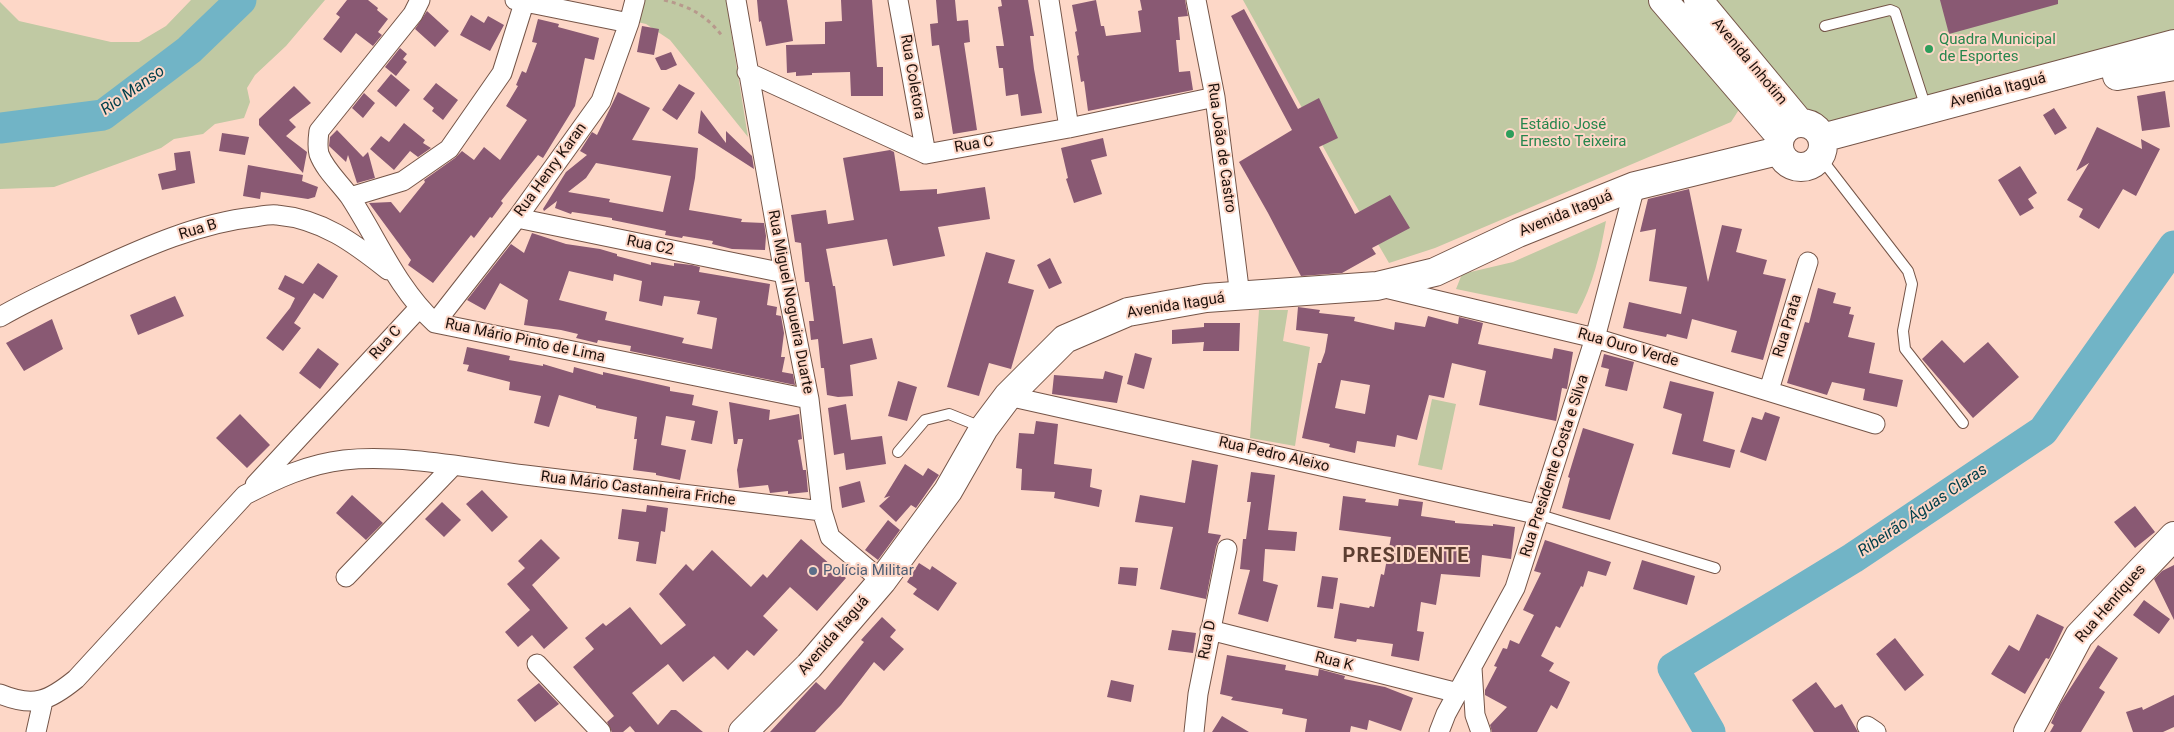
<!DOCTYPE html>
<html>
<head>
<meta charset="utf-8">
<style>
	body { margin:0 }
	canvas { display:block; background:#fdd7c7 }
</style>
</head>
<body>
<canvas width="2174" height="732"></canvas>
<script>
const context = document.querySelector('canvas').getContext('2d');
context.lineJoin = 'round';
function fill(path, color) {
  context.fillStyle = color;
  context.fill(path, 'evenodd');
}
function trace(path, color, width, dash) {
  context.strokeStyle = color;
  context.lineWidth = width;
  context.lineCap = dash ? 'butt' : 'round';
  context.setLineDash(dash || []);
  context.stroke(path);
}
function label(font, color, halo, rows, align = 'center') {
  context.font = font + ' Roboto,sans-serif';
  context.lineWidth = 4;
  context.setLineDash([]);
  context.textBaseline = 'middle';
  context.strokeStyle = halo;
  context.fillStyle = color;
  for (const [text, x, y, turn = 0] of rows) {
    context.save();
    context.translate(x, y);
    context.rotate((+turn || 0) * Math.PI / 180);
    context.textAlign = isNaN(turn) ? turn : align;
    if (halo) context.strokeText(text, 0, 0);
    context.fillText(text, 0, 0);
    context.restore();
  }
}
fill(new Path2D(`
	M191,0H325L286,46L255,75L247,88L250,102L244,118L215,124L203,134L174,139L161,148L54,187L0,189V2L19,21L111,42H139L166,26Z
	M640,0H726L748,137L670,40L646,24L633,21Z
	M1243,0H1654L1740,108L1731,122L1435,248L1389,263C1338,177 1292,88 1243,0Z
	M1709,0H2174V31L1928,100L1828,122L1820,126L1811,118Z
	M1606,221C1600,254 1593,285 1577,314L1456,289L1462,274L1513,262Z
	M1259,310H1288L1283,341L1310,347L1295,446L1250,438Z
	M1432,399L1456,404L1442,470L1418,465Z`), '#c0c9a3');
trace(new Path2D(`
	M0,128L103,115L189,50L241,0
	M1710,732L1673,668L1853,558L2043,431L2174,246`), '#71b4c6', 31);
fill(new Path2D(`
	M347,0H368L378,8L377,10L388,19L378,32L382,35L373,46L356,33L341,53L323,39L340,17L336,14Z
	M757,0H787L793,41L766,46L761,21L759,22Z
	M841,0H872L877,67H883V96H851L850,72L812,73V75L796,76V72L787,73L786,45L825,44V22L842,21Z
	M936,0H955L957,21L968,20L970,42L964,43L977,130L953,134L939,45L932,46L930,24L938,23Z
	M1001,0H1028L1034,36H1030L1034,69L1042,113L1021,116L1018,94L1006,96L1003,68H999L996,46H1004L998,7L1002,6Z
	M1096,0L1101,26H1104L1106,36L1141,32L1138,11L1142,10L1140,0H1185L1188,16L1178,17L1180,40H1176L1179,72L1190,71L1193,90L1088,111L1084,81L1081,82L1077,56L1079,55L1075,32L1077,31L1072,5Z
	M1940,0H2058V4L1949,34Z
	M1244,9L1298,109L1319,98L1338,138L1319,147L1355,214L1390,195L1410,228L1372,248L1376,254L1342,273L1301,276L1268,213L1239,162L1292,130L1231,16Z
	M427,11L449,31L435,47L415,29Z
	M471,15L484,23L488,16L504,25L490,51L460,35Z
	M538,19L559,24L558,27L599,38L594,60L585,58L575,106L543,158L538,155L501,201L503,203L492,218L490,217L474,238L471,235L433,283L408,265L411,260L369,203L391,202L400,213L425,182L424,180L455,158L462,151L474,160L484,147L500,160L527,120L506,106L518,86L516,85L522,71L526,73L537,43L532,42Z
	M642,26L659,29L654,55L637,52Z
	M400,48L407,54L403,59L407,62L396,76L385,67Z
	M671,52L677,65L666,70H661L655,58Z
	M391,74L410,90L396,107L377,91Z
	M436,83L458,100L443,120L432,111L434,108L423,99Z
	M679,84L695,93L677,120L662,110Z
	M294,86L311,103L289,120L296,127L286,136L307,152L303,173L259,125V119Z
	M2165,91L2170,127L2142,131L2137,96Z
	M618,92L650,108L632,140L698,148L695,178L689,210L742,219L741,222L764,223L766,236L765,250L732,249L712,244L713,241L683,236L682,238L665,235L666,231L612,220V218L572,212L571,214L555,208L557,201L544,211L543,209L566,172L587,155L580,151L592,132L597,135ZM596,163L671,176L663,212L609,202L610,199L568,192L586,178Z
	M364,93L375,103L363,118L352,108Z
	M2054,108L2067,128L2055,135L2043,115Z
	M701,110L726,143V131L752,156L754,169L698,133Z
	M404,123L425,140L423,143L431,148L418,157L410,151L394,170L370,149L381,136L389,142Z
	M2097,127L2142,149L2141,139L2160,149L2136,196L2123,189L2099,229L2079,217L2083,209L2067,200L2089,163L2076,171Z
	M337,130L363,157L368,152L375,178L357,183L348,155L346,162L329,146L330,137Z
	M222,133L249,137L245,155L219,151Z
	M1103,138L1107,156L1091,160L1102,194L1074,203L1066,179L1068,178L1061,148Z
	M890,150L894,152L900,191L937,189V194L985,187L990,219L938,227L945,256L893,266L887,239L826,249L833,286H835L843,344L872,338L877,359L850,365L853,396L838,397L827,395L824,368H821L818,339L811,340L809,321H814L809,282H805L801,243L795,242L791,215L826,210L828,224L854,220L843,158Z
	M190,151L195,183L162,190L158,174L176,170L174,153Z
	M248,165L303,175L302,181L318,187L315,197L308,199L261,192L260,199L243,196Z
	M2020,166L2037,193L2028,199L2034,208L2020,216L1998,180Z
	M1689,189L1708,282L1722,225L1742,229L1736,252L1767,260L1763,274L1786,279L1763,360L1731,352L1737,331L1692,319L1687,339L1667,334L1666,337L1623,328L1629,302L1681,314L1687,287L1649,281L1656,229L1640,232L1648,199Z
	M532,233L566,244L600,249L617,254V256L651,265V262L674,266V263L692,265L700,267L699,272L770,284L767,305L777,307L776,315L781,316L784,333L781,357H785L782,372L793,374L795,385L630,351L631,346L598,340L597,343L576,338L578,334L561,330L524,325L528,300L500,283L485,310L467,300L511,244L524,253ZM569,271L613,281L614,274L642,281L639,301L662,306L664,296L700,301L697,314L717,318L712,349L682,343L684,338L605,320L607,312L559,300Z
	M986,252L1015,260L1008,283L1034,290L1011,369L989,363L979,396L947,387Z
	M1050,258L1062,283L1049,289L1037,265Z
	M318,263L338,276L323,299L314,293L294,323L301,328L283,351L266,338L290,308L295,298L278,289L285,275L303,284Z
	M1818,288L1836,293L1833,303L1851,307L1849,314L1854,315L1848,337L1875,343L1869,373L1903,380L1897,407L1863,400L1865,389L1832,382L1827,395L1787,383L1805,322L1809,323Z
	M175,296L184,316L138,335L130,315Z
	M1298,307L1320,310L1319,313L1355,317L1354,321L1394,330L1395,322L1425,327L1428,316L1458,324L1459,317L1483,323L1478,344L1552,359L1554,348L1573,352L1567,389L1562,388L1556,421L1479,405L1486,371L1452,363L1444,398L1429,395L1417,440L1397,435L1395,447L1357,441L1355,453L1329,447L1330,444L1302,438L1318,363H1321L1325,352L1328,334L1296,330ZM1341,380L1370,385L1365,414L1335,408Z
	M52,319L63,349L24,371L6,343Z
	M1204,323H1240L1239,351H1203L1204,342L1172,344V330L1204,327Z
	M1942,340L1964,363L1988,342L2019,377L1973,418L1922,359Z
	M467,347L510,356L509,360L543,366V364L573,373L574,367L603,375V372L670,387V391L694,395L692,405L718,411L712,444L691,440L695,421L666,416L661,445L686,450L680,480L656,475V473L633,470L637,439H634L637,417L596,408V406L559,395L549,427L534,423L541,396L509,390L510,382L467,371L469,365L463,364Z
	M318,348L339,364L320,389L299,373Z
	M1135,353L1152,358L1144,389L1127,384Z
	M1604,354L1634,362L1627,391L1605,386L1609,369L1601,367Z
	M1105,371L1123,376L1117,403L1052,394L1054,375L1103,379Z
	M898,381L917,387L907,421L888,416Z
	M1670,381L1714,392L1703,441L1735,450L1730,468L1672,454L1682,414L1663,408Z
	M729,402L770,410L769,420L799,414L802,439L798,440L803,470H806L808,492L788,494V491L770,493L768,485L739,488L737,470L743,439H738L737,444H734Z
	M846,404L851,440L882,436L886,464L846,470L844,453L834,455L828,408Z
	M1765,412L1780,417L1766,461L1740,452L1752,417L1762,420Z
	M240,414L270,445L247,468L216,438Z
	M1036,421L1058,424L1054,464L1092,469L1090,487L1102,490L1099,507L1054,498L1055,492L1021,490L1022,469L1016,468L1019,433L1034,434Z
	M1583,428L1634,444L1610,520L1562,508L1570,478L1568,477Z
	M1192,460L1218,465L1208,533L1221,535L1216,547L1206,599L1160,589L1173,527L1135,522L1140,495L1185,503Z
	M905,464L923,476L928,468L939,475L916,508L911,505L896,522L879,506L890,496L884,498Z
	M1251,472L1275,475L1268,530L1297,532L1295,551L1265,549L1263,581L1278,585L1268,622L1238,614L1250,570L1240,569L1243,539H1246L1251,502H1247Z
	M860,481L865,502L842,508L839,487Z
	M482,490L508,517L492,532L466,504Z
	M352,495L383,523L366,540L336,513Z
	M1343,496L1366,499L1365,502L1398,506L1399,499L1423,502L1421,516L1455,521V523L1493,526V524L1515,527L1511,559L1482,555L1480,577L1441,574L1436,605L1421,602L1417,631L1424,632L1419,661L1391,656L1393,644L1357,639L1356,642L1334,638L1340,603L1369,608L1370,606L1374,607L1381,574L1384,575L1391,537L1339,530Z
	M442,502L461,520L444,537L425,519Z
	M647,505L668,508L665,532L661,531L656,564L636,561L639,542L618,539L622,509L646,512Z
	M2135,506L2155,532L2135,548L2114,522Z
	M888,520L900,530L878,560L865,550Z
	M541,539L560,558L532,585L568,628L544,649L532,635L518,647L505,632L530,610L507,584L525,568L518,561Z
	M801,539L846,578L817,611L790,587L763,616L778,630L754,656L747,650L728,670L714,656L683,682L668,664L632,693L658,725L671,710H676L703,732H635L630,726L623,732H612L607,722L614,716L573,667L594,649L585,638L603,623L606,626L630,607L661,645L686,625L659,594L686,564L693,571L712,550L751,587L763,574L767,578Z
	M1545,540L1611,562L1606,576L1588,571L1583,587L1581,586L1560,628L1556,626L1541,656L1554,663L1549,671L1570,682L1557,709L1551,705L1537,732H1492L1490,725L1507,707L1485,695V690L1497,667L1494,666L1503,648L1507,649L1510,640L1519,644L1534,615L1523,610L1541,573L1534,571Z
	M1642,560L1695,576L1687,605L1633,589Z
	M919,563L930,570L932,566L957,583L938,611L913,594L917,589L907,582Z
	M2174,565V620L2154,579L2162,571Z
	M1120,567L1138,568L1136,586L1118,584Z
	M1322,576L1338,578L1333,609L1317,607Z
	M2144,600L2170,619L2159,634L2133,615Z
	M2037,614L2064,627L2049,659L2046,658L2025,694L1991,674L2009,645L2019,651Z
	M882,617L896,630L890,637L904,649L884,671L874,662L841,705L815,732H770L816,682L825,690L864,642L861,640Z
	M1172,630L1196,633L1193,653L1168,650Z
	M1895,638L1924,675L1905,691L1876,654Z
	M2098,645L2118,658L2099,688L2105,692L2081,732H2050L2054,725L2051,723L2060,704Z
	M1227,655L1286,665L1285,670L1318,676L1319,669L1345,676L1344,679L1385,687L1413,698L1401,731L1369,720L1367,730L1351,726L1350,732H1305L1307,719L1282,714L1283,709L1231,700L1233,697L1220,694Z
	M1111,680L1134,685L1131,702L1107,697Z
	M1816,682L1835,708L1842,704L1858,732H1814L1792,700Z
	M539,683L559,704L535,722L517,700Z
	M2174,695V727L2163,732H2133L2126,712L2142,707L2143,710Z
	M1222,716L1249,732H1212Z`), '#895973');
const lane = new Path2D(`
	M1825,26L1890,10L1895,12L1926,108
	M1820,157L1908,271L1912,284L1903,331L1905,349L1963,423
	M898,452L925,420L949,414L984,428
	M1540,515L1715,568`);
const street = new Path2D(`
	M420,0L413,14L319,131C318,139 317,146 319,154C325,170 340,183 350,197C378,240 397,288 435,323L809,399
	M515,0L629,23
	M736,0L784,273L809,399L822,511L830,537L882,581
	M898,0L926,154
	M1049,0L1069,128
	M1196,0L1215,97L1240,296
	M747,72L926,154L1069,128L1215,97
	M350,197L403,181L449,149L502,73L525,0
	M517,218L784,273
	M1381,287L1595,338L1875,424
	M0,317C31,299 63,285 95,270C145,247 199,223 254,217C261,216 270,214 277,215C322,219 354,243 388,270
	M435,323L517,218L601,101L629,23L635,0
	M1769,390L1808,262
	M1008,396L1540,515
	M255,485L419,308
	M346,577L453,466
	M1210,630L1458,693
	M537,664L601,732
	M1472,668L1475,715L1481,732
	M0,694C34,708 49,701 76,679L245,495C276,479 308,464 344,460C400,454 469,468 525,475C624,487 723,499 822,511
	M1867,726L1876,732
	M36,732L43,701
	M1194,732L1198,694L1227,549
	M1439,732L1446,714L1515,588L1595,338L1635,186`);
const secondary = new Path2D(`
	M1663,0L1780,136
	M1698,0L1800,123
	M2117,76L2174,66
	M1779 145a22 22 0 1 1 44 0a22 22 0 1 1-44 0Z
	M1822,138L2174,44
	M743,732L809,666L882,581L948,491L984,428L1008,396L1065,339L1128,312L1206,298L1377,286L1435,272L1518,233L1635,186L1778,151
	M2028,732L2079,636L2174,536`);
trace(lane, '#755548', 12);
trace(street, '#755548', 21);
trace(secondary, '#755548', 30);
trace(new Path2D(`
	M664,0C691,7 706,15 723,37`), '#b7998c', 3, [4, 4]);
trace(lane, '#fff', 10);
trace(street, '#fff', 19);
trace(secondary, '#fff', 28);
for (const [x, y, r, color] of [
	[1929,49,5,"#2e9e5b"],
	[1510,134,5,"#2e9e5b"],
	[813,571,5,"#5c6f8a"]
]) {
  const dot = new Path2D();
  dot.arc(x, y, r, 0, 2 * Math.PI);
  context.fillStyle = color;
  context.fill(dot);
  trace(dot, '#fdd7c7', 2);
}
label('15px', '#27864d', '#fdd7c7', [
	["Quadra Municipal",1939,40],
	["de Esportes",1939,57],
	["Estádio José",1520,125],
	["Ernesto Teixeira",1520,142]
], 'left');
label('15px', '#1e110c', '#fdd7c7', [
	["Avenida Inhotim",1749,62,50],
	["Rua Coletora",912,77,80],
	["Avenida Itaguá",1998,91,-15],
	["Rua C",974,145,-10],
	["Rua João de Castro",1221,148,82],
	["Rua Henry Karan",551,170,-54],
	["Avenida Itaguá",1566,214,-22],
	["Rua B",198,230,-17],
	["Rua C2",650,246,12],
	["Rua Miguel Nogueira Duarte",790,302,79],
	["Avenida Itaguá",1176,306,-9],
	["Rua Prata",1788,326,-73],
	["Rua Mário Pinto de Lima",525,341,12],
	["Rua C",386,343,-48],
	["Rua Ouro Verde",1628,348,16],
	["Rua Pedro Aleixo",1274,455,13],
	["Rua Presidente Costa e Silva",1555,466,-72],
	["Rua Mário Castanheira Friche",638,489,7],
	["Rua Henriques",2111,604,-49],
	["Avenida Itaguá",834,636,-49],
	["Rua D",1208,640,-79],
	["Rua K",1334,662,14]
]);
label('15px', '#4e5e75', '#fdd7c7', [
	["Polícia Militar",823,571]
], 'left');
label('italic 16px', '#00404c', '#fdd7c7', [
	["Rio Manso",133,91,-35],
	["Ribeirão Águas Claras",1923,511,-34]
]);
context.letterSpacing = '1px';
label('bold 20px', '#5c3e31', '#fdd7c7', [
	["PRESIDENTE",1406,557]
]);
context.letterSpacing = '0px';
</script>
</body>
</html>
